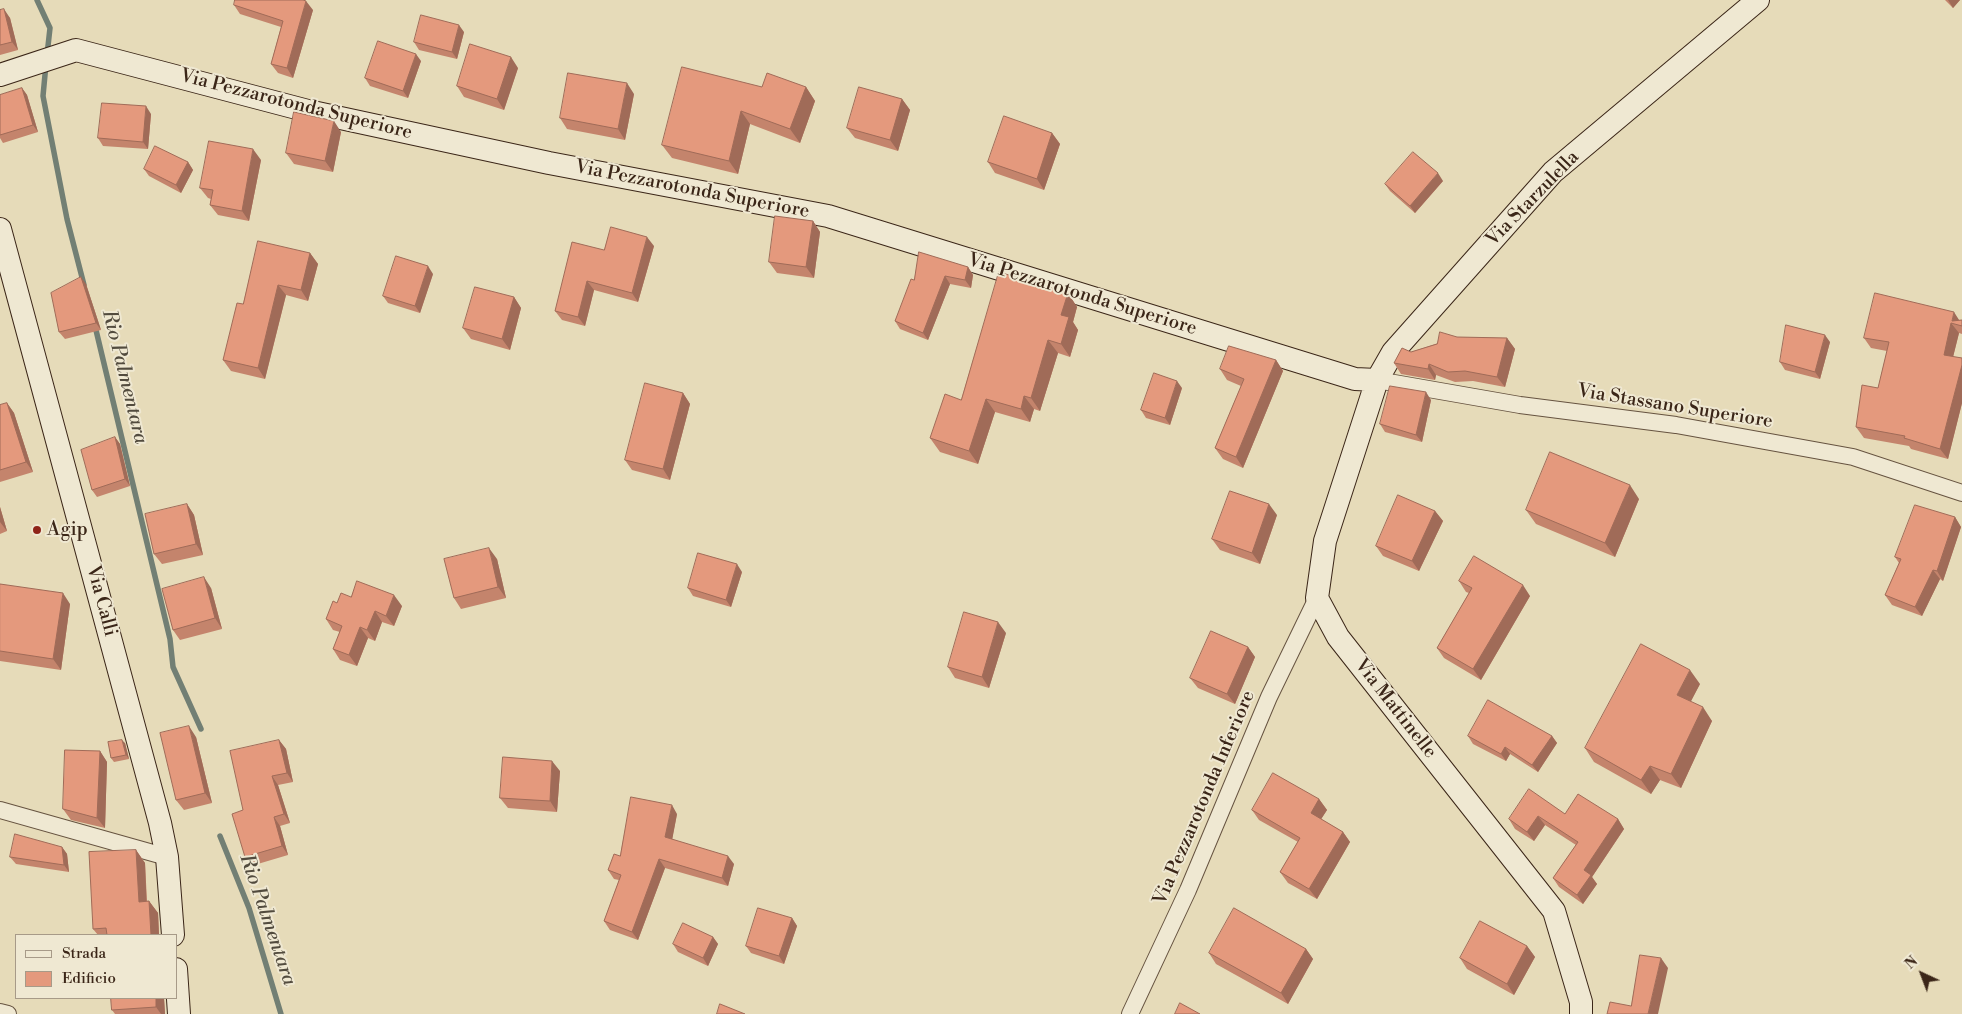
<!DOCTYPE html>
<html>
<head>
<meta charset="utf-8">
<style>
	body { margin:0 }
	#map { position:relative; width:1962px; height:1014px; overflow:hidden; background:#e6dbb9; font-family:"Libre Bodoni",serif }
	canvas { display:block }
	.legend { position:absolute; left:15px; top:934px; width:162px; height:65px; box-sizing:border-box; background:#efe8d2; border:1px solid #a79a88; margin:0; padding:6px 9px; list-style:none; font-size:15px; color:#3b2618 }
	.legend li { display:flex; align-items:center; gap:10px; height:25px }
	.legend b { width:25px; border:1px solid #a79a88 }
	.north { position:absolute; left:1897px; top:949px; width:50px; height:50px; -webkit-text-stroke:4px #efe8d2; paint-order:stroke; rotate:317deg; font-size:14px; font-weight:700; line-height:20px; text-align:center; color:#3b2618 }
	.north::after { content:''; display:block; margin:auto; width:18px; height:22px; background:#3b2618; clip-path:polygon(50% 0,100% 100%,50% 72%,0 100%) }
</style>
</head>
<body>
<div id="map">
<canvas width="1962" height="1014"></canvas>
<ul class="legend">
<li><b style="height:6px;background:#efe8d2"></b>Strada</li>
<li><b style="height:14px;background:#e4997d"></b>Edificio</li>
</ul>
<div class="north">N</div>
</div>
<script>
const context = document.querySelector('canvas').getContext('2d');
context.lineJoin = 'round';
function trace(path, color, width, dash) {
  context.strokeStyle = color;
  context.lineWidth = width;
  context.lineCap = dash ? 'butt' : 'round';
  context.setLineDash(dash || []);
  context.stroke(path);
}
function fill(path, color) {
  context.fillStyle = color;
  context.fill(path, 'evenodd');
}
function label(font, color, halo, rows, align = 'center') {
  context.font = font + ' "Libre Bodoni",serif';
  context.lineWidth = 4;
  context.setLineDash([]);
  context.textBaseline = 'middle';
  context.strokeStyle = halo;
  context.fillStyle = color;
  for (const [text, x, y, turn = 0] of rows) {
    context.save();
    context.translate(x, y);
    context.rotate((+turn || 0) * Math.PI / 180);
    context.textAlign = isNaN(turn) ? turn : align;
    if (halo) context.strokeText(text, 0, 0);
    context.fillText(text, 0, 0);
    context.restore();
  }
}
trace(new Path2D(`
	M37,0L50,28L47,55
	M46,64L43,96L67,219L84,285
	M95,326L170,639L173,667L201,729
	M220,836L249,908L281,1014`), '#727f74', 5.5);
const street = new Path2D(`
	M1377,380L1520,405L1676,425L1853,457L1962,493
	M0,810L167,857
	M0,1012L8,1014
	M1130,1014L1188,890L1269,697L1317,598`);
const secondary = new Path2D(`
	M0,75L76,50L308,111L549,163L828,216L1355,379L1377,380
	M0,229L160,823L167,857L173,935
	M176,969L179,1014
	M1581,1014V1002L1554,911L1338,637L1317,598L1325,541L1377,380L1393,352L1553,172L1758,0`);
trace(street, '#665340', 18);
trace(secondary, '#3b2618', 24);
trace(street, '#efe8d2', 16);
trace(secondary, '#efe8d2', 22);
fill(new Path2D(`
	M1945,0H1960L1953,8Z
	M234,5L313,10L293,78L278,73L271,64L281,27L240,14Z
	M0,9V10L10,18L18,50L0,55Z
	M464,32L457,59L419,50L414,42Z
	M421,61L408,98L370,86L365,78Z
	M518,68L504,110L464,97L457,86Z
	M762,87H806L815,101L800,143L750,124L738,174L672,158L662,145Z
	M22,88L27,95L38,132L3,143L0,138V95Z
	M634,94L625,140L567,129L560,118Z
	M902,99L910,110L898,151L855,138L847,128Z
	M151,114L148,149L103,146L98,138Z
	M341,132L333,172L294,164L286,153Z
	M1052,133L1060,144L1044,190L995,173L988,162Z
	M261,160L249,221L218,215L210,205L211,199L208,198L200,188Z
	M188,162L193,170L181,193L149,176L144,169Z
	M1443,181L1415,213L1390,191L1385,184Z
	M813,221L820,232L814,278L777,273L769,262Z
	M654,246L638,302L594,290L585,326L562,320L555,311L604,250Z
	M310,253L318,264L308,301L286,295L265,379L231,371L223,360L243,304Z
	M968,267L973,275L971,288L950,284L928,340L900,329L895,321L914,280Z
	M433,274L420,313L388,303L383,296Z
	M86,284L101,330L65,339L59,332Z
	M1068,293L1077,307L1073,322L1078,330L1070,357L1058,353L1040,411L1034,409L1030,422L995,412L978,464L940,452L930,438L961,400Z
	M514,297L521,308L510,350L471,339L463,328Z
	M1959,320H1962V334L1959,333L1953,357L1962,358V403L1948,459L1911,449L1909,446L1864,438L1856,427L1878,388L1887,351L1871,348L1864,338Z
	M1457,337L1507,338L1515,349L1505,387L1473,381L1455,382L1436,375L1435,380L1401,374L1394,363L1411,352Z
	M1830,342L1820,379L1785,370L1780,362Z
	M1276,360L1283,371L1243,468L1223,459L1215,448L1241,386L1227,380L1220,369Z
	M1182,388L1170,425L1146,418L1141,410Z
	M683,393L690,404L670,480L632,470L625,460Z
	M1431,400L1422,442L1385,432L1380,424Z
	M7,403L14,413L33,472L0,482V405Z
	M115,437L120,444L130,486L97,497L92,490Z
	M1639,499L1615,557L1536,524L1526,510Z
	M187,504L194,515L203,555L162,564L154,554Z
	M0,507L7,531L0,534Z
	M1435,511L1443,521L1419,571L1383,556L1376,546Z
	M1277,515L1260,564L1220,550L1212,539Z
	M1955,517L1961,527L1943,581L1940,579L1922,616L1892,605L1885,595L1899,563L1895,557Z
	M497,559L506,598L461,609L454,598Z
	M742,572L731,607L693,596L688,588Z
	M1459,581L1530,596L1481,680L1444,658L1437,648L1469,593L1466,592Z
	M0,584L70,604L61,670L0,661Z
	M211,588L222,629L180,640L173,630Z
	M351,597L402,606L394,626L382,622L375,641L368,638L357,666L340,660L333,649L340,632L333,630L326,619Z
	M1006,633L989,688L955,678L948,667Z
	M1248,647L1255,657L1235,704L1198,688L1190,678Z
	M1700,684L1690,702L1712,721L1681,788L1660,780L1651,794L1594,762L1585,748Z
	M1468,736H1552L1557,743L1538,772L1510,754L1506,761L1473,744Z
	M196,737L212,803L184,810L176,800Z
	M279,740L286,749L293,782L278,785L290,823L280,826L288,855L251,866L245,857L243,810Z
	M125,743L129,759L114,762L111,758Z
	M100,751L107,762L105,828L71,820L63,809Z
	M560,771L557,812L508,808L500,798Z
	M1319,799L1327,810L1321,819L1343,832L1350,842L1317,899L1288,883L1280,872L1298,842L1259,820L1252,810Z
	M677,814L672,839L734,864L728,886L665,868L638,940L610,930L604,921L619,880L614,879L608,870L620,856Z
	M1565,814L1618,819L1624,829L1592,877L1597,884L1583,904L1559,887L1553,878L1576,845L1545,825L1534,841L1515,829L1509,819Z
	M62,847L67,854L69,872L16,864L10,857Z
	M136,850L145,863L147,901H149L158,913L159,935H98L93,929Z
	M792,918L797,926L784,964L751,953L746,946Z
	M713,937L718,944L708,966L678,952L673,944Z
	M1527,946L1535,957L1514,995L1467,969L1460,958Z
	M1306,949L1313,959L1288,1004L1216,964L1209,953Z
	M111,998H164L165,1014H115L112,1010Z`), '#c4846c');
fill(new Path2D(`
	M1948,0H1960L1953,8Z
	M306,1L313,10L293,78L287,68Z
	M4,9L10,18L18,50L12,42Z
	M459,25L464,32L457,59L452,52Z
	M416,54L421,61L408,98L403,91Z
	M511,57L518,68L504,110L497,99Z
	M627,83L634,94L625,140L618,129Z
	M806,87L815,101L800,143L790,129Z
	M22,88L27,95L38,132L33,125Z
	M902,99L910,110L898,151L890,140Z
	M146,106L151,114L148,149L143,142Z
	M741,111L750,124L738,174L729,161Z
	M334,121L341,132L333,172L325,161Z
	M1052,133L1060,144L1044,190L1037,179Z
	M253,149L261,160L249,221L242,211Z
	M188,162L193,170L181,193L176,185Z
	M1438,173L1443,181L1415,213L1410,206Z
	M813,221L820,232L814,278L806,267Z
	M647,237L654,246L638,302L632,293Z
	M310,253L318,264L308,301L301,290Z
	M428,266L433,274L420,313L415,306Z
	M968,267L973,275L971,288L965,280Z
	M945,276L950,284L928,340L923,333Z
	M81,277L86,284L101,330L96,323Z
	M587,281L594,290L585,326L578,317Z
	M278,285L286,295L265,379L258,368Z
	M1068,293L1077,307L1073,322L1078,330L1070,357L1061,344V315Z
	M514,297L521,308L510,350L502,339Z
	M1954,312L1961,323L1952,321Z
	M1951,323L1959,333L1951,365L1944,355Z
	M1825,335L1830,342L1820,379L1815,372Z
	M1507,338L1515,349L1505,387L1497,377Z
	M1048,340L1058,353L1040,411L1031,398Z
	M1276,360L1283,371L1243,468L1236,457Z
	M1429,364L1436,375L1435,380L1428,369Z
	M1962,365V403L1948,459L1940,449Z
	M1177,381L1182,388L1170,425L1165,418Z
	M1426,392L1431,400L1422,442L1416,435Z
	M683,393L690,404L670,480L663,469Z
	M1024,396L1034,409L1030,422L1021,409Z
	M986,399L995,412L978,464L969,451Z
	M7,403L14,413L33,472L26,462Z
	M115,437L120,444L130,486L125,479Z
	M1630,485L1639,499L1615,557L1605,543Z
	M187,504L194,515L203,555L196,544Z
	M1269,504L1277,515L1260,564L1252,553Z
	M0,507L7,531L0,522Z
	M1435,511L1443,521L1419,571L1412,561Z
	M1955,517L1961,527L1943,581L1937,571Z
	M489,548L497,559L506,598L498,587Z
	M737,564L742,572L731,607L726,600Z
	M1933,570L1940,579L1922,616L1915,607Z
	M204,577L211,588L222,629L215,618Z
	M1523,585L1530,596L1481,680L1473,669Z
	M63,593L70,604L61,670L53,659Z
	M394,595L402,606L394,626L386,616Z
	M375,611L382,622L375,641L367,630Z
	M998,622L1006,633L989,688L982,677Z
	M360,627L368,638L357,666L349,655Z
	M1248,647L1255,657L1235,704L1227,694Z
	M1690,670L1700,684L1687,709L1677,695Z
	M1703,707L1712,721L1681,788L1671,774Z
	M189,726L196,737L212,803L205,793Z
	M1552,736L1557,743L1538,772L1532,765Z
	M122,740L125,743L129,759L126,755Z
	M279,740L286,749L293,782L287,773Z
	M1505,747L1510,754L1506,761L1501,754Z
	M100,751L107,762L105,828L97,818Z
	M552,761L560,771L557,812L550,801Z
	M1650,766L1660,780L1651,794L1641,780Z
	M272,776L278,785L290,823L284,814Z
	M1319,799L1327,810L1318,824L1311,813Z
	M672,805L677,814L671,846L665,837Z
	M1538,816L1545,825L1534,841L1527,832Z
	M274,817L280,826L288,855L282,846Z
	M1618,819L1624,829L1592,877L1597,884L1583,904L1577,895L1584,870Z
	M1343,832L1350,842L1317,899L1309,889Z
	M62,847L67,854L69,872L64,865Z
	M136,850L145,863L147,914L139,902Z
	M728,856L734,864L728,886L722,878Z
	M659,859L665,868L638,940L632,932Z
	M149,901L158,913L159,935H151Z
	M792,918L797,926L784,964L779,956Z
	M713,937L718,944L708,966L703,958Z
	M1527,946L1535,957L1514,995L1507,984Z
	M1306,949L1313,959L1288,1004L1281,993Z
	M1661,958L1668,968L1658,1014H1648Z
	M156,998H164L165,1014H161L156,1007Z`), '#a06b58');
const building = new Path2D(`
	M235,0H303L306,1L287,68L271,64L283,21L234,5Z
	M4,9L12,42L0,45V10Z
	M421,15L459,25L452,52L414,42Z
	M378,41L416,54L403,91L365,78Z
	M470,44L511,57L497,99L457,86Z
	M682,67L762,87L767,73L806,87L790,129L741,111L729,161L662,145Z
	M568,73L627,83L618,129L560,118Z
	M859,87L902,99L890,140L847,128Z
	M22,88L33,125L0,135V95Z
	M102,103L146,106L143,142L98,138Z
	M294,112L334,121L325,161L286,153Z
	M1004,116L1052,133L1037,179L988,162Z
	M209,141L253,149L242,211L210,205L213,190L200,188Z
	M155,146L188,162L176,185L144,169Z
	M1413,152L1438,173L1410,206L1385,184Z
	M775,216L813,221L806,267L769,262Z
	M611,227L647,237L632,293L587,281L578,317L555,311L572,242L604,250Z
	M258,241L310,253L301,290L278,285L258,368L223,360L237,303L243,304Z
	M919,252L968,267L965,280L945,276L923,333L895,321L911,279L914,280Z
	M396,256L428,266L415,306L383,296Z
	M999,272L1068,293L1061,315L1069,317L1061,344L1048,340L1031,398L1024,396L1021,409L986,399L969,451L930,438L945,394L961,400Z
	M81,277L96,323L59,332L51,293Z
	M475,287L514,297L502,339L463,328Z
	M1875,293L1954,312L1952,321L1962,320V326L1951,323L1944,355L1962,358V365L1940,449L1904,438L1905,436L1856,427L1862,385L1878,388L1889,342L1864,338Z
	M1786,325L1825,335L1815,372L1780,362Z
	M1440,332L1457,337L1507,338L1497,377L1465,371L1448,372L1429,364L1428,369L1394,363L1402,348L1411,352L1437,344Z
	M1229,346L1276,360L1236,457L1215,448L1244,379L1220,369Z
	M1154,373L1177,381L1165,418L1141,410Z
	M645,383L683,393L663,469L625,460Z
	M1390,386L1426,392L1416,435L1380,424Z
	M7,403L26,462L0,470V405Z
	M115,437L125,479L92,490L81,450Z
	M1550,452L1630,485L1605,543L1526,510Z
	M1230,491L1269,504L1252,553L1212,539Z
	M1398,495L1435,511L1412,561L1376,546Z
	M187,504L196,544L154,554L145,514Z
	M1915,505L1955,517L1937,571L1933,570L1915,607L1885,595L1901,559L1895,557Z
	M489,548L498,587L454,598L444,559Z
	M698,553L737,564L726,600L688,588Z
	M1474,556L1523,585L1473,669L1437,648L1472,588L1459,581Z
	M204,577L215,618L173,630L162,589Z
	M357,581L394,595L386,616L375,611L367,630L360,627L349,655L333,649L342,626L326,619L333,601L337,603L341,593L351,597Z
	M0,584L63,593L53,659L0,651Z
	M964,612L998,622L982,677L948,667Z
	M1211,631L1248,647L1227,694L1190,678Z
	M1641,644L1690,670L1677,695L1703,707L1671,774L1650,766L1641,780L1585,748Z
	M1488,700L1552,736L1532,765L1505,747L1501,754L1468,736Z
	M189,726L205,793L176,800L160,733Z
	M122,740L126,755L111,758L108,742Z
	M279,740L287,773L272,776L284,814L274,817L282,846L245,857L232,814L243,810L230,751Z
	M65,750L100,751L97,818L63,809Z
	M503,757L552,761L550,801L500,798Z
	M1273,773L1319,799L1311,813L1343,832L1309,889L1280,872L1300,838L1252,810Z
	M1529,789L1565,814L1578,794L1618,819L1584,870L1591,875L1577,895L1553,878L1578,842L1538,816L1527,832L1509,819Z
	M631,797L672,805L665,837L728,856L722,878L659,859L632,932L604,921L621,875L608,870L614,854L620,856Z
	M15,834L62,847L64,865L10,857Z
	M136,850L139,902L149,901L151,935H107L106,928L93,929L89,852Z
	M758,908L792,918L779,956L746,946Z
	M1234,908L1306,949L1281,993L1209,953Z
	M1480,921L1527,946L1507,984L1460,958Z
	M683,923L713,937L703,958L673,944Z
	M1640,955L1661,958L1648,1014H1607L1610,1002L1631,1006Z
	M111,998H156V1007L112,1010Z
	M1180,1003L1200,1014H1175Z
	M720,1004L745,1014H717Z`);
fill(building, '#e4997d');
trace(building, '#a06b58', 1);
for (const [x, y, r, color] of [
	[37,530,5,"#8f2418"]
]) {
  const dot = new Path2D();
  dot.arc(x, y, r, 0, 2 * Math.PI);
  context.fillStyle = color;
  context.fill(dot);
  trace(dot, '#efe8d2', 2);
}
label('19px', '#3b2618', '#efe8d2', [
	["Via Pezzarotonda Superiore",296,105,14],
	["Via Pezzarotonda Superiore",692,190,11],
	["Via Starzulella",1533,199,-46],
	["Via Pezzarotonda Superiore",1082,295,17],
	["Via Stassano Superiore",1675,407,9],
	["Via Calli",101,601,75],
	["Via Mattinelle",1395,709,52],
	["Via Pezzarotonda Inferiore",1205,798,-67]
]);
label('19px', '#3b2618', '#efe8d2', [
	["Agip",47,530]
], 'left');
label('italic 20px', '#524b3e', '#efe8d2', [
	["Rio Palmentara",124,377,76],
	["Rio Palmentara",267,920,71]
]);
</script>
</body>
</html>
